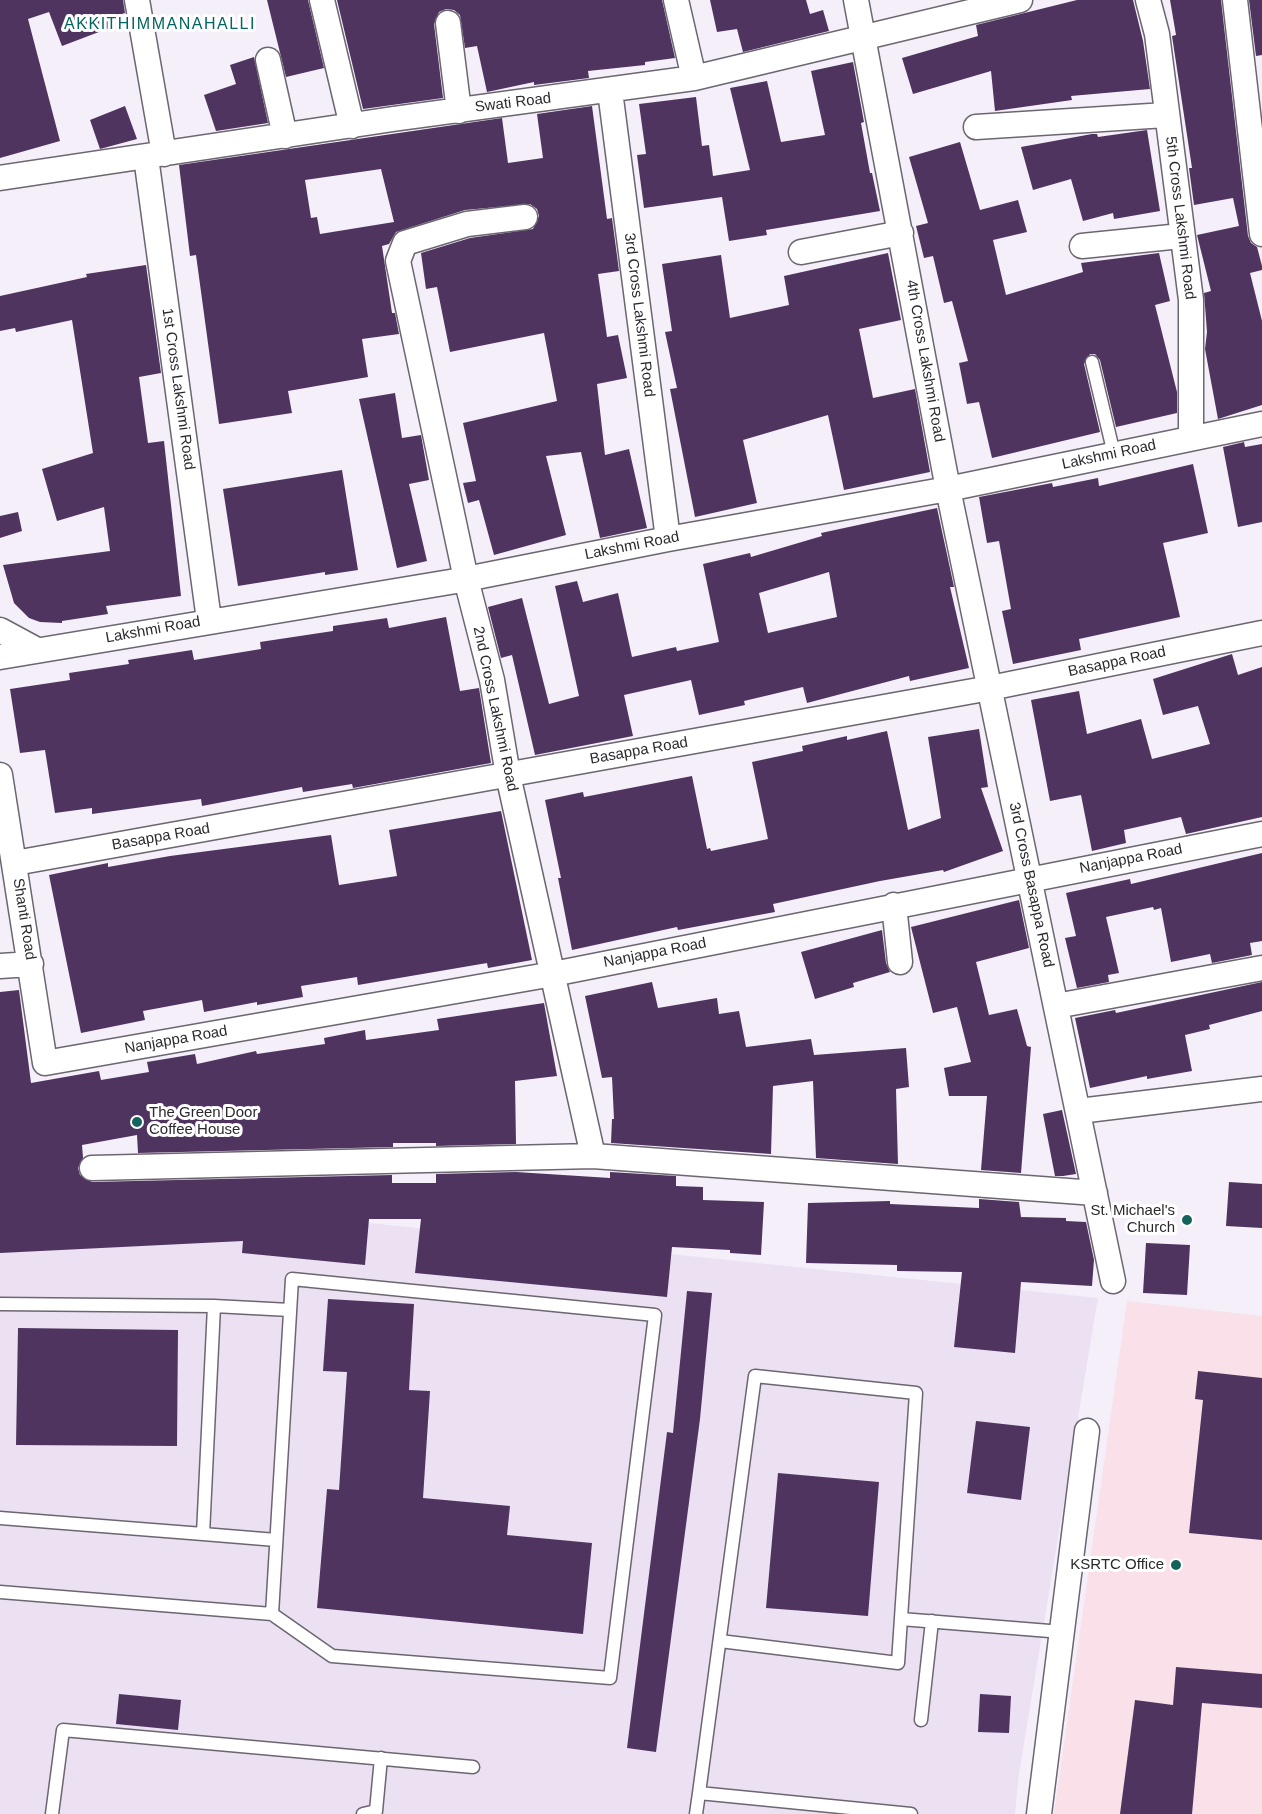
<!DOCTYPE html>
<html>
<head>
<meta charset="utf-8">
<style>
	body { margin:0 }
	canvas { display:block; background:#f5effa }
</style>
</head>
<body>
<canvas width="1262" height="1814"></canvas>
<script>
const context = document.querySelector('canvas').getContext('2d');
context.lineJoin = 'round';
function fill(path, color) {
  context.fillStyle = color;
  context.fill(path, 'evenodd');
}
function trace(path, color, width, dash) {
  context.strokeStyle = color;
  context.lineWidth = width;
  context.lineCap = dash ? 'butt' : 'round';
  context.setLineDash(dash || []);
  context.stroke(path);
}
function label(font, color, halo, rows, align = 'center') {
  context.font = font + ' Arial,sans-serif';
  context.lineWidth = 6;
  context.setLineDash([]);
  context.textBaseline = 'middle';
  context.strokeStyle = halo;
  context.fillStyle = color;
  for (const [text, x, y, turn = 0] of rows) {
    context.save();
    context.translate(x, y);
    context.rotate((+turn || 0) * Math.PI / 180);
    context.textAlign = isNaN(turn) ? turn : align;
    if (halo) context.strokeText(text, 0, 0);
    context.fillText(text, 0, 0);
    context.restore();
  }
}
fill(new Path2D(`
	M1127,1301L1262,1316V1814H1054Z`), '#f9e0e9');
fill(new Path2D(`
	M223,1208L1098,1298L1019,1773L1015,1814H0V1225Z`), '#ece1f3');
fill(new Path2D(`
	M0,0H123L125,13L109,18L112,27L62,46L49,12L28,19L60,141L0,158Z
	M267,0H308L324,68L286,77Z
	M337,0H662L675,58L645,62V65L588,71L589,78L534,85V82L487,92L477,46L465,48L460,15L454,10L446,9L439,12L434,24L443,98L363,109Z
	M710,0H806L810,14L823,10L829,31L743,52L737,29L717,32Z
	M1077,0H1133L1143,41L1150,89L1071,96L1072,100L995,111L991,71L913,94L902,58L978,36L976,25Z
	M1170,0H1221L1248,236L1251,243L1257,247L1262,266V270L1250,273L1262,321V405L1218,419L1205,349L1207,332L1204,293L1211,291L1197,235L1239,226L1233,198L1194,205L1189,168H1192L1172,36L1176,35Z
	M1249,0H1262V55L1256,56Z
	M254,57L268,123L216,131L204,95L236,84L230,65Z
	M853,62L864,122L861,123L870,173H872L880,211L766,230L767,235L729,241L722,197L644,208L637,155L646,154L639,104L696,97L702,146L709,145L713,176L750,170L730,88L767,81L781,142L825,135L811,71Z
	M125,106L137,139L100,149L90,120Z
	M592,106L607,219L612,218L619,271L598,274L607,337L618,335L627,378L597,384L605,455L629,449L647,528L600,538L581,452L546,456L566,535L494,555L479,500L468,503L463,483L476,481L463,423L557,401L544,333L450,352L437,287L426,289L421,253L470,238L533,229L539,216L537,209L530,204L465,210L396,232L389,244L382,246L392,313H395L399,334L362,339L368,377L288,391L292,413L219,424L196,255L190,256L179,165L502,118L508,163L543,158L537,114ZM381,169L394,222L320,234L317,217L311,218L305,180Z
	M1147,130L1160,211L1114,219L1113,213L1083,221L1071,179L1033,190L1021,147L1092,134H1097L1098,137Z
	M960,142L980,210L1018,200L1027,232L993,240L1006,295L1083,272L1081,263L1159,253L1170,301L1155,305L1177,392V413L1116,427L1100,360L1095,354H1090L1084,364L1100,432L992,458L979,402L967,404L959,363L968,361L952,301L944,303L933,256L924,258L916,226L928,223L909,157Z
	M888,253L901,320L859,329L873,398L915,389L930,472L844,490L828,415L743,440L757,503L695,517L670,389L677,388L665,332L672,331L662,264L721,255L730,318L789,305L784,276Z
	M146,265L161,373L139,377L148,443L164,441L181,596L106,606L108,614L62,621V623L40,622L29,618L14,603L3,565L110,551L104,507L57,521L42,469L93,453L72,320L16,332L15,328L0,331V296L87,277L86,274Z
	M395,393L402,438L421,435L429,480L409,484L427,561L397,568L359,399Z
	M1244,442L1245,447L1262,444V522L1238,527L1223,447Z
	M1193,464L1208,533L1163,543L1180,617L1079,639L1081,650L1013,664L1002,611L1011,609L999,541L987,543L979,497L1052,483L1053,487L1098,478L1099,486Z
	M342,470L358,570L325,575V572L238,586L223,489Z
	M937,508L954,587H950L969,668L910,681L909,676L807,703L803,687L744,701L745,705L699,715L691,680L624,695L633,736L535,755L512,655L501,658L488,607L522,598L549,704L579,696L555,586L577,581L583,602L618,593L632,657L676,647L677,651L719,642L703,564L750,553L751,557L822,536L821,533ZM829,572L837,617L768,633L759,593Z
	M18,512L22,531L0,538V516Z
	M446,617L460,691L479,688L491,763L353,788L352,784L303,792L302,787L202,806L201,799L92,814V808L55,813L45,750L20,753L10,689L70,680L69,673L129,664L128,660L192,650L194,660L261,649L260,642L333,631V626L387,618L389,628Z
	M1232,654L1238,675L1262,667V817L1186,834L1181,817L1124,830L1126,843L1092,851L1081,795L1050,801L1031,700L1079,691L1087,734L1141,719L1152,759L1210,744L1198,706L1163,715L1153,679Z
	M979,729L988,787L981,788L1003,851L944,872L943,870L880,881L773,904L775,912L678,930L677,927L572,950L558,878H561L545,800L583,792L584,797L692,776L707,849L710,848L711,851L768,839L752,762L803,751L802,746L847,736V740L887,731L908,830L941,818L928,737Z
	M501,811L532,960L488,968L487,963L358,985L357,977L301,986L303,997L257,1005V1002L204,1012L202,1000L143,1011L145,1020L81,1033L49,875L108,863V867L170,856L331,835L339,885L397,876L389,830Z
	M1262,853V941L1250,943L1252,955L1212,963L1210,954L1171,962L1161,908L1154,910L1153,907L1106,917L1119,973L1108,975L1109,982L1077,988L1065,938L1076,936L1066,893L1130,879L1131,884Z
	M1019,900L1029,948L976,962L989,1015L1017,1009L1027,1046L1031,1047L1021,1173L981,1170L987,1096H949L944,1068L971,1062L957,1007L933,1013L911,927Z
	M882,930L886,963L890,972L853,983L854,987L815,999L801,952Z
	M652,982L658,1008L717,998L719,1014L739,1011L746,1047L811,1039L814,1055L906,1048L909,1087L896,1089L898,1164L816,1158L813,1081L773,1086L771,1154L611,1143L612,1119H614L612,1077L602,1078L585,996Z
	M1262,982V1011L1209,1025L1210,1029L1185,1035L1192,1071L1147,1079V1076L1090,1088L1075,1018L1115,1010L1116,1013Z
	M19,990L31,1083L99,1071L101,1080L149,1072L147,1062L195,1054L197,1064L256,1051L257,1054L325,1044L324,1038L365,1030L366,1040L439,1030L437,1019L544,1003L557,1076L515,1081L516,1144L436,1146V1143H393V1147L138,1153L137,1135L82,1145L83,1158L78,1168L80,1175L92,1182L392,1175V1183H436V1174L516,1172L610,1178V1172L676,1176V1186L703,1187V1200L764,1202L761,1255L730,1253V1250L672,1247L667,1297L415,1273L421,1219H369L365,1265L242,1253L243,1241L0,1253V992Z
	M1062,1110L1076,1174L1063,1176H1055L1043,1114Z
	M1229,1182L1262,1184V1228L1226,1226Z
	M979,1199L1019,1202L1021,1217L1066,1218V1221L1086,1222L1094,1260L1092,1286L1021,1282L1015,1353L954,1347L962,1272L897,1271V1265L806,1263L808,1203L890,1201V1204L979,1208Z
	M1146,1243L1190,1245L1187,1295L1143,1293Z
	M687,1291L712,1293L700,1419L656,1752L627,1748L667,1432L673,1433Z
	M328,1299L414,1304L409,1390L430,1391L423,1498L510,1506L507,1535L592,1543L583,1634L317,1608L327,1489L339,1490L347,1372L323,1371Z
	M18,1328L178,1330L177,1446L16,1445Z
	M1198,1371L1262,1378V1540L1189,1533L1203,1400L1195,1399Z
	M976,1421L1030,1427L1021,1500L967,1493Z
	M778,1473L879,1482L868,1616L766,1608Z
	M1176,1667L1262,1674V1708L1202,1703L1192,1814H1120L1135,1700L1173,1705Z
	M119,1694L181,1700L178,1730L116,1724Z
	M980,1694L1011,1696L1009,1733L978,1732Z`), '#503460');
const lane = new Path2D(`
	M1092,362L1114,454
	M0,1304L214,1306L203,1534L0,1518
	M214,1306L290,1310
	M203,1534L276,1540
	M0,1592L272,1614L332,1656L610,1678L655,1315L292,1279L272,1614
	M901,1619L1062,1632
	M921,1720L932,1621
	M699,1793L755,1376L916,1393L898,1663L720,1641
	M52,1814L63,1730L473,1767
	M363,1814L376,1811L381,1758
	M696,1814L699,1793L911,1814`);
const street = new Path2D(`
	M137,0L164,154
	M322,0L352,126
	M676,0L694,78
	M856,0L948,489L1113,1281
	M1148,0L1157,34L1191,300V438
	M1235,0L1262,234
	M448,23L459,111
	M268,60L285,136
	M610,91L668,539
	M976,127L1166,115
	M146,157L209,620
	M0,178L393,119L694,78L1020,0
	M525,217L467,224L405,243L398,261L466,579L492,680L508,775L593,1156
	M1082,246L1181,236
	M801,252L901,233
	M0,630L37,650
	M0,657L456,581L668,539L948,489L1262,424
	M0,775L45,1063L553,974L1262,834
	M15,863L990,688L1262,633
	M894,905L900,962
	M0,966L31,964
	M1056,1006L1262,968
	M1079,1111L1262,1089
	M92,1168L593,1156L1095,1193
	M1039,1814L1087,1431`);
trace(lane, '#6c6670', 15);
trace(street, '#6c6670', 27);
trace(lane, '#fff', 12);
trace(street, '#fff', 24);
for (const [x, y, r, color] of [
	[137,1122,6,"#15635d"],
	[1187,1220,6,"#15635d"],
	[1176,1565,6,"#15635d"]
]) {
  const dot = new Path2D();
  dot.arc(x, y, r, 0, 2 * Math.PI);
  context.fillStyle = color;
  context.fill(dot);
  trace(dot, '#fff', 2);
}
label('15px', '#2c292e', '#fff', [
	["Swati Road",513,103,-7],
	["5th Cross Lakshmi Road",1180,218,83],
	["3rd Cross Lakshmi Road",639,315,83],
	["4th Cross Lakshmi Road",925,361,80],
	["1st Cross Lakshmi Road",178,389,82],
	["Lakshmi Road",1109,455,-12],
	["Lakshmi Road",632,546,-11],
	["Lakshmi Road",153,630,-10],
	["Basappa Road",1117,662,-12],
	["2nd Cross Lakshmi Road",495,709,78],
	["Basappa Road",639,751,-10],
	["Basappa Road",161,837,-10],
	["Nanjappa Road",1131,859,-11],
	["3rd Cross Basappa Road",1031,885,78],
	["Shanti Road",24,919,81],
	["Nanjappa Road",655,953,-11],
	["Nanjappa Road",176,1040,-10]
]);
label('15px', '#2c292e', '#fff', [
	["The Green Door",149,1113,"left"],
	["Coffee House",149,1130,"left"],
	["St. Michael's",1175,1211],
	["Church",1175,1228],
	["KSRTC Office",1164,1565]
], 'right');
context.letterSpacing = '1.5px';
label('16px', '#00665f', '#fff', [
	["AKKITHIMMANAHALLI",160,25]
]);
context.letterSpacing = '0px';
</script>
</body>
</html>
